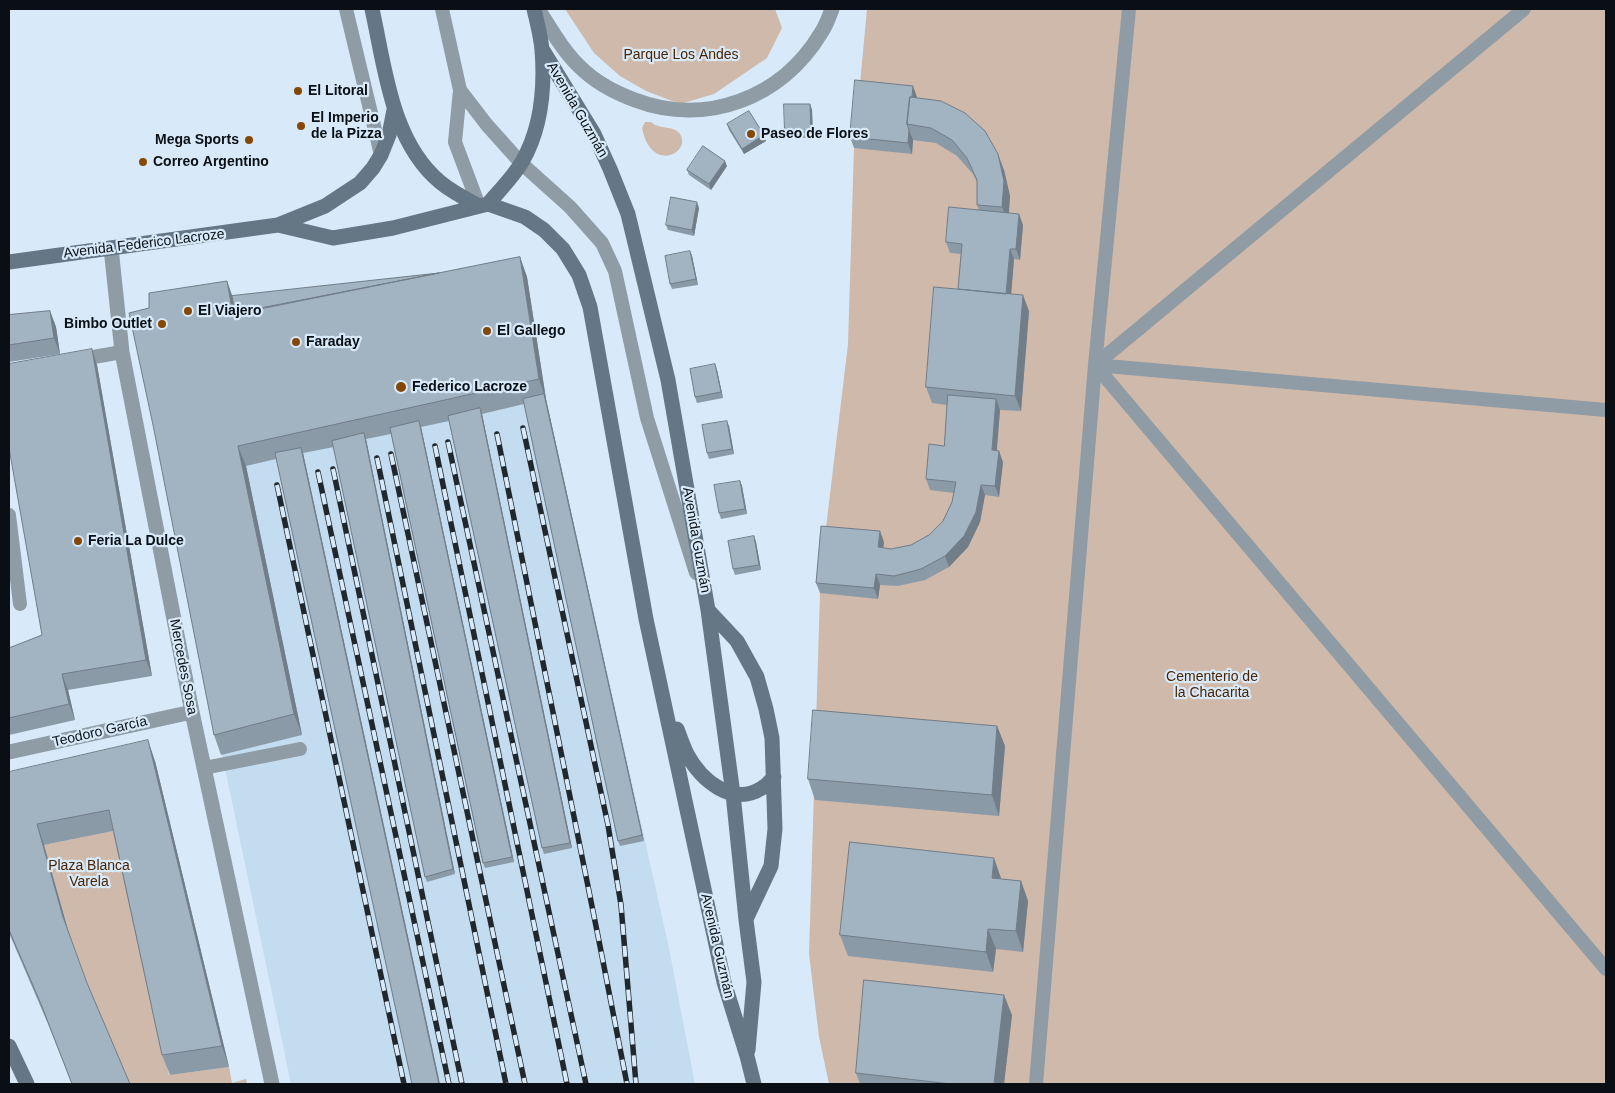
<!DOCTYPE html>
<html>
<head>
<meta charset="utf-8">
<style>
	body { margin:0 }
	#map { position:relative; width:1615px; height:1093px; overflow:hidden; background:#d8eafa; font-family:Helvetica,sans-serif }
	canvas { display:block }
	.frame { position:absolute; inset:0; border:10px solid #090f14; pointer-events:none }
</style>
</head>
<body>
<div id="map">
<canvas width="1615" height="1093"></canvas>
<div class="frame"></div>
</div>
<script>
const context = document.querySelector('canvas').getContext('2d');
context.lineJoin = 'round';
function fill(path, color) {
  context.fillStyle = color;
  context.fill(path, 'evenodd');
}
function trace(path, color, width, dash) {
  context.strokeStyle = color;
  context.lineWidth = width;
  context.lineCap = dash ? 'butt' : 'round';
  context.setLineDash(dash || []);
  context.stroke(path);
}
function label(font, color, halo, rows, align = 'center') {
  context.font = font + ' Helvetica,sans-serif';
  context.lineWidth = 4.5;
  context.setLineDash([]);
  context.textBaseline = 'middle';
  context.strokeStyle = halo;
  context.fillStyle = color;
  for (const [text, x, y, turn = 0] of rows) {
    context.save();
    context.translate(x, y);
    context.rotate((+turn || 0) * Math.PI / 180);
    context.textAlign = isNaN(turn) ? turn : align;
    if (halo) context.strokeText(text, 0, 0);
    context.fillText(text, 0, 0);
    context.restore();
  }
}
fill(new Path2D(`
	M136,333L546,399L668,943L695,1084H291L224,764Z`), '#c4dcf0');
fill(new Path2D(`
	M565,9H775L782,28L767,58L714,94L680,104L646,91L620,76L594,53Z
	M867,9H1606V1084H829L819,1037L809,954L820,593L825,536L848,344L854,148Z
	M645,122H651C659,130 674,125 680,134C692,153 651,174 642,128Z
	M116,830L169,1075L229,1067L232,1083L246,1079L247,1084H129L94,1003L70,937L44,845Z`), '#ceb9aa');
trace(new Path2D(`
	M346,9L381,155
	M442,9L460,90L455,142L479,206
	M460,90L487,125L521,163L570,207L602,243L615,271L647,418L696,573
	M76,360L122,352
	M1095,365L1606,969
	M1095,365L1524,9
	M1095,365L1606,410
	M9,515L20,604
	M204,768L300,749
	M1036,1084L1095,365L1129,9`), '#8f9ba5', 14);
trace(new Path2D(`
	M538,9C551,29 563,51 580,67C595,82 616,93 635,100C706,127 782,98 821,33C826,26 829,17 832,9
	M111,248L122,352L192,712L272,1084
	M9,752L192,712`), '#8f9ba5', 15);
trace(new Path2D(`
	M372,9C385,67 391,141 440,182C452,192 466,199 479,206
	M542,49L594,134L610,169L628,214L668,380L708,610L733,794L746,920L754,982L748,1050
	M488,204C499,191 513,177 522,162C541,129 545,88 542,50C541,37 537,22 534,9
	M278,225L333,238L393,228L488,204L525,217L544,230L563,249L579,275L590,307L646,619L724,982L747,1056L754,1084
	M9,262L278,225L325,206L360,183L373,168L381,155L389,135L394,110
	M708,610L737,641L757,677L766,709L772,738L775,829L771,866L746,919
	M677,729C680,737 683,746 687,754C701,780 732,807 762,788C767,785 770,781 774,777
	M9,1046L27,1084`), '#657685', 15);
const rail = new Path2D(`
	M523,428L608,825L621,905L636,1084
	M497,434L599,941L627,1084
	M448,442L586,1084
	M435,446L567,1084
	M391,454L525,1084
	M377,458L506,1084
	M333,469L462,1084
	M318,472L449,1084
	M277,485L404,1084`);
trace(rail, '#20272d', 5.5);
trace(rail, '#d8eafa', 4, [11]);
fill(new Path2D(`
	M917,97V98L1004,170L1010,196L1009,213L1023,225L1020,260L1014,259L1011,294L1029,311L1021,411L1000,410L996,451L1003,462L999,497L985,495L980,522L968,547L949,567L925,580L898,586L880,585L878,599L820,593L816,583L884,542L883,548L891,549L911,545L929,535L943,521L952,502L954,493L930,490L926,479L944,446L947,405L932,403L926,387L958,289L961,254L950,253L946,242L979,210L977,205V182L973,174L957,156L936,143L913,140L912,154L854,148L850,137Z
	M810,104L812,110L813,138H787L785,132Z
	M727,124L766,141L744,154L729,130Z
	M727,166L711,190L689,175L687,170Z
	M699,208L694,236L668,230L666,225Z
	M690,251L692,256L698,285L672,289L670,284Z
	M520,257L527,277L546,399L644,841L620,846L618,841L524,404L482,414L572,848L544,854L542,848L449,421L421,427L514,862L485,868L483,863L391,434L366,439L455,874L427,882L425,877L334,447L303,453L440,1084L276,459L246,466L302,735L221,755L214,735L149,308L227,281L232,296L439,273Z
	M50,311L56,327L60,354L9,362V315Z
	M97,365L152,676L68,690L75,720L9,735V648L42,635Z
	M717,370L723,398L697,403L695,397Z
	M729,426L734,454L709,459L707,453Z
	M740,481L742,486L747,514L721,519L719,513Z
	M754,536L756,542L761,570L735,575L733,569Z
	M997,726L1005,746L999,816L815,800L808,779Z
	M155,761L229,1067L170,1075L162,1055L113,831L44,845L70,937L87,985L130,1084H72L48,1024L9,933V772Z
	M1001,879L1021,881L1028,901L1023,952L996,949L993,972L848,956L840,935Z
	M1012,1015L1004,1084H860L856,1073Z`), '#8b9aa7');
fill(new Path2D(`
	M913,86L917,97L915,125H910Z
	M810,104L812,110L813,138L811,132Z
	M909,130L913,140L912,154L908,143Z
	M764,135L766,141L744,154L742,149Z
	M998,154L1004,170L1010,196L1008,223L1002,207Z
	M725,161L727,166L711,190L709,184Z
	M697,202L699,208L694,236L692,230Z
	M1019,214L1023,225L1020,260L1016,249Z
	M1010,249L1014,259L1010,309L1006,299Z
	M690,251L692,256L698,285L696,279Z
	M520,257L527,277L546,399L644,841L642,835L544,394L539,379Z
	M227,281L234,301L239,328L233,314Z
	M1023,295L1029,311L1021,411L1015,396Z
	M50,311L56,327L60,354L54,338Z
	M92,349L97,365L152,676L146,660Z
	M715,364L717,370L723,398L721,392Z
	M996,399L1000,410L996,461L992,450Z
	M480,408L482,414L572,848L570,843Z
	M419,421L421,427L514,862L512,857Z
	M727,421L729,426L734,454L732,449Z
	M364,433L366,439L455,874L453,869Z
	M238,446L246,466L302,735L294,714Z
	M301,448L303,453L440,1084H439Z
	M999,451L1003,462L999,497L995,486Z
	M740,481L742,486L747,514L745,509Z
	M981,485L985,495L980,522L968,547L949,567L945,556Z
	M880,531L884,542L882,558L878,547Z
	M754,536L756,542L761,570L759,565Z
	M876,574L880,585L878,599L874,588Z
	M62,674L68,690L75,720L69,704Z
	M997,726L1005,746L999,816L992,795Z
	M148,740L155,761L229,1067L222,1046Z
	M37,824L44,845L70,937L63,917Z
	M994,858L1001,878L999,898L992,878Z
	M1021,881L1028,901L1023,952L1016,931Z
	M988,929L996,949L993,972L986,952Z
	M1004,995L1012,1015L1004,1084H994Z`), '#717d88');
const building = new Path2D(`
	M855,80L913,86L912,97H910L907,124L909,130L908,143L850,137Z
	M910,97L941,101L965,113L985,131L998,154L1004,181L1002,207L977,205V180L967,158L952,140L931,128L907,124Z
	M784,104H810L811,132H785Z
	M749,111L764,135L742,149L727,124Z
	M703,146L725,161L709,184L687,170Z
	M671,197L697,202L692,230L666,225Z
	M949,207L1019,214L1016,249H1010L1006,294L958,289L962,244L946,242Z
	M690,251L696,279L670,284L665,256Z
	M520,257L539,379L238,446L294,714L214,735L153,425L129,313L149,308V293L227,281L233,314Z
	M439,273L235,313L232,296Z
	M934,287L1023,295L1015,396L926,387Z
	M50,311L54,338L9,345V315Z
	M92,349L146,660L62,674L69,704L9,718V648L42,635L9,448V364Z
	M715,364L721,392L695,397L690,369Z
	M544,394L642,835L618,841L523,399Z
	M948,395L996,399L992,450L999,451L995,486L981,485L976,512L964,536L945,556L921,569L894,576L876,574L874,588L816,583L821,526L880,531L878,547L891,549L911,545L929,535L943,521L952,502L956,482L926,479L929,444L944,446Z
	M480,408L570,843L542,848L448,416Z
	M419,421L512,857L483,863L390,428Z
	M727,421L732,449L707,453L702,425Z
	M364,433L453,869L425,877L332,441Z
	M301,448L439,1084H412L275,453Z
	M740,481L745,509L719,513L714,485Z
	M754,536L759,565L733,569L728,541Z
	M813,710L997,726L992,795L808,779Z
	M148,740L222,1046L162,1055L109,810L37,824L63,917L87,983L130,1084H72L41,1004L9,930V772Z
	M850,842L994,858L992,878L1021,881L1016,931L988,929L986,952L840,935Z
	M864,980L1004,995L994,1084H951L856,1073Z`);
fill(building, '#a2b3c2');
trace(building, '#717d88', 1);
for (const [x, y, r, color] of [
	[298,91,5,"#844704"],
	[301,126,5,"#844704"],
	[751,134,5,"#844704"],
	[249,140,5,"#844704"],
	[143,162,5,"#844704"],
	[188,311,5,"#844704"],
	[162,324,5,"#844704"],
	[487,331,5,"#844704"],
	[296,342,5,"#844704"],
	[401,387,6,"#844704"],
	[78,541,5,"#844704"]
]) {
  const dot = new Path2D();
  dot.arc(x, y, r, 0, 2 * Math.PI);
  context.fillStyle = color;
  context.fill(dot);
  trace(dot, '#d8eafa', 2);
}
label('14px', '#4a2400', '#d8eafa', [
	["Parque Los Andes",681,55],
	["Cementerio de",1212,677],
	["la Chacarita",1212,693],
	["Plaza Blanca",89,866],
	["Varela",89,882]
]);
label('bold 14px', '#090f14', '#d8eafa', [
	["El Litoral",308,91],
	["El Imperio",311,118],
	["de la Pizza",311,134],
	["Paseo de Flores",761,134],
	["Mega Sports",239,140,"right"],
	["Correo Argentino",153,162],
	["El Viajero",198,311],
	["Bimbo Outlet",152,324,"right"],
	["El Gallego",497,331],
	["Faraday",306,342],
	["Federico Lacroze",412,387],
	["Feria La Dulce",88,541]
], 'left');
label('14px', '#090f14', '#d8eafa', [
	["Avenida Guzmán",577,110,60],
	["Avenida Federico Lacroze",144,244,-7],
	["Avenida Guzmán",696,540,80],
	["Mercedes Sosa",183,667,79],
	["Teodoro García",100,732,-13],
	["Avenida Guzmán",717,946,77]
]);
</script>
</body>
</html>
